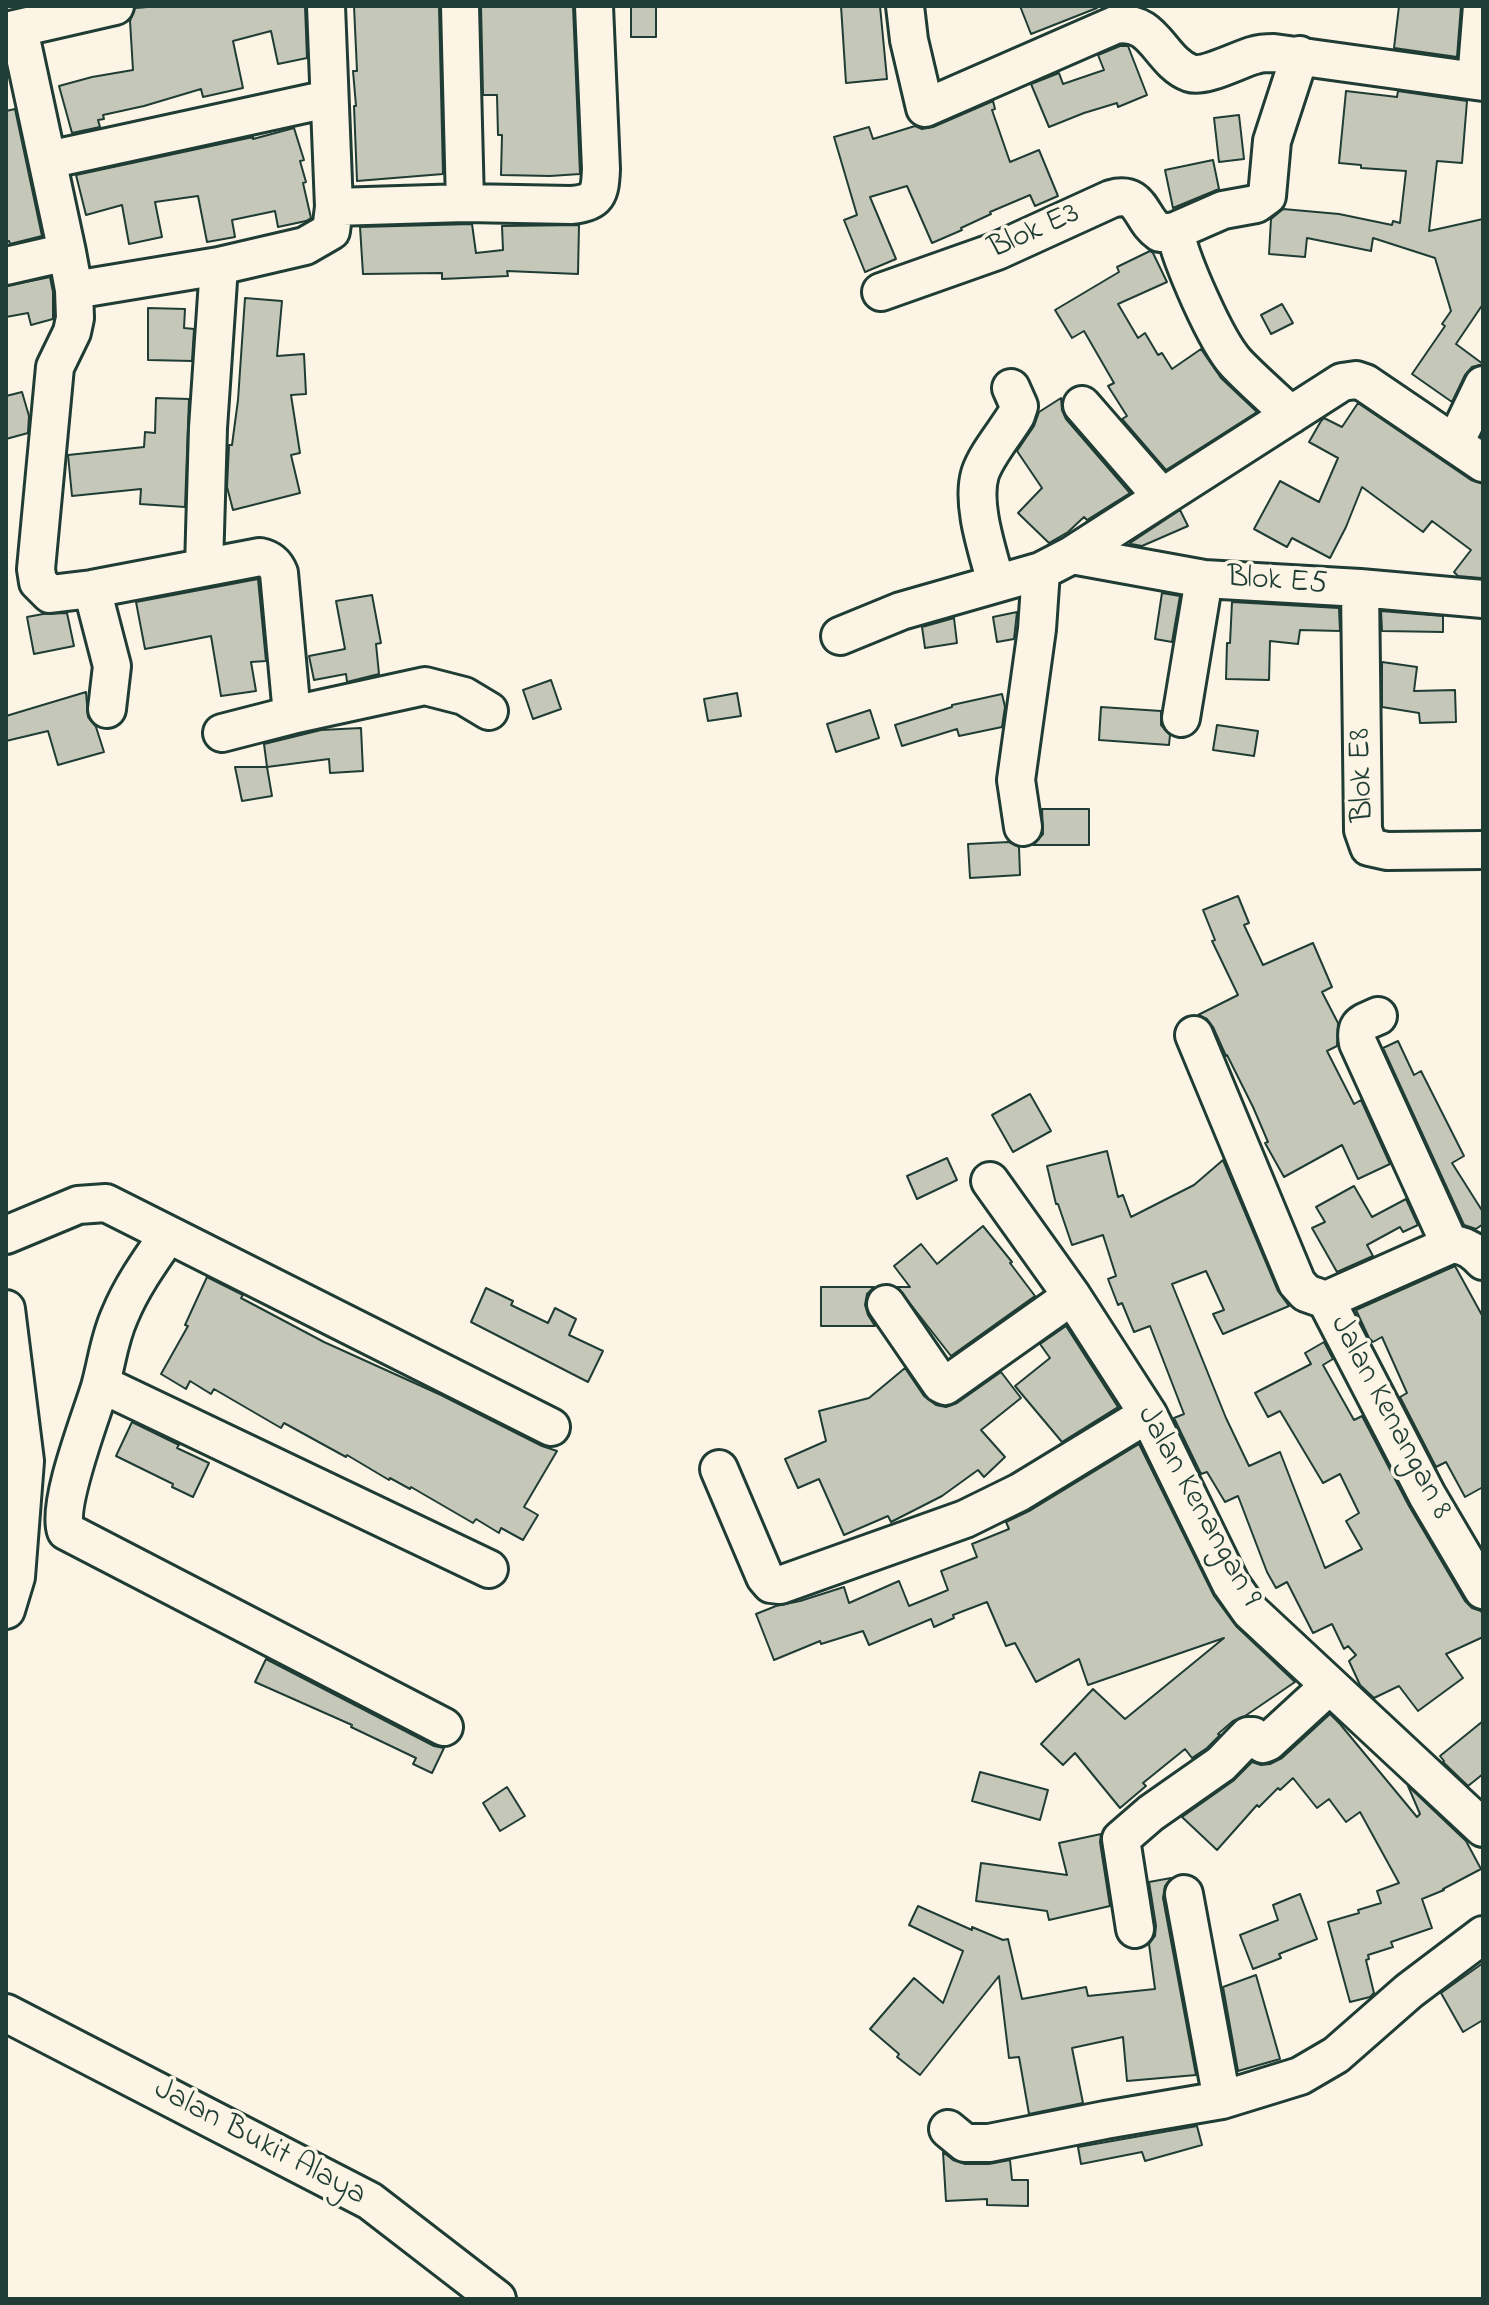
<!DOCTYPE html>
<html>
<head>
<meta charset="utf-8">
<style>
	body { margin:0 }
	#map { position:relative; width:1489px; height:2305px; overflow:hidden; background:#fcf5e5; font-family:"Indie Flower",sans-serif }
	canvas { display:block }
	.frame { position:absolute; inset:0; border:8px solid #1f3d34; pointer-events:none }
</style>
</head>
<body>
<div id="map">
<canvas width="1489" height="2305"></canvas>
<div class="frame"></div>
</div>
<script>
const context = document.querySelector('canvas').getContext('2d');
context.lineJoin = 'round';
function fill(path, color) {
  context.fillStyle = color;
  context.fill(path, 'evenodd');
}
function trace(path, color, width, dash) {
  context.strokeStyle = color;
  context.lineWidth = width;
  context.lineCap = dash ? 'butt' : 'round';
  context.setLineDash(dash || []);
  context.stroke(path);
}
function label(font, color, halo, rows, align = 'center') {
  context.font = font + ' "Indie Flower",sans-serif';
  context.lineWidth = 7;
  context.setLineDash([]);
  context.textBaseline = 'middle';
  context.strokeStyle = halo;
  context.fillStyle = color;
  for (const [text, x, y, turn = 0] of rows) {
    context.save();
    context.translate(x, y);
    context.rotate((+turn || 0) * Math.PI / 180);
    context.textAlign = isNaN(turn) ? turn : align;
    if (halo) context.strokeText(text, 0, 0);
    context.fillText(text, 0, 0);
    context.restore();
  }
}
const building = new Path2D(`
	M160,6H305L307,58L278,64L271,31L233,41L243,88L203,97L201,89L144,106L103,115L104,119L98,120L100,127L72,133L59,86L92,77L133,70L130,21L135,8Z
	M354,6H439L443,174L357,181L354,106H356L353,71H357Z
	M481,6H573L580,174L550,176L501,175L502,135H498L497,95H483Z
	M631,6H656V37H631Z
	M841,6H880L887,79L846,83Z
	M1020,6H1097V8L1031,34Z
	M1399,6H1461L1457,57L1394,48Z
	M1120,46H1128L1147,95L1118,107L1117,103L1084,113L1049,127L1031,84L1059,73L1063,84L1104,70L1098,55Z
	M1346,91L1397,97L1398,91L1467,101L1462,163L1437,161L1429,231L1483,219V304L1456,344L1483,364L1472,367L1465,375L1452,402L1412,374L1445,326L1442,324L1451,311L1435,258L1373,238L1371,251L1307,238L1305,257L1269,254L1271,219L1283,209L1339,214L1392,225L1393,221L1400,223L1406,171L1361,168V165L1339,163Z
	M993,101L995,109L992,110L1010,162L1039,150L1058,196L1035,206L1030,195L990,212L991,214L961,228L962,230L932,243L907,186L870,197L896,259L865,272L844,220L857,215L834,137L869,127L873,139L915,126L922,129L933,127Z
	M15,109L42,236L10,244L9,241L6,242V111Z
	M1239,115L1244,159L1219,162L1214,118Z
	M294,128L304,160L300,161L306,182L303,183L311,218L306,221L278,227L275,211L232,220L235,237L207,242L198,196L155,202L162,237L129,244L122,205L86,215L76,175L253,137V139Z
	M1213,160L1219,189L1173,208L1165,170Z
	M472,224L476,253L503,250L502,226L579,225L578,274L507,271L508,276L442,279V273L363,274L360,227Z
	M1150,251L1153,253L1167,282L1118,304L1138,338L1145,333L1158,355L1162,353L1172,369L1201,349L1221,378L1257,412L1166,470L1122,419L1127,416L1108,386L1114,383L1084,331L1072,338L1055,310L1119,272L1117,267Z
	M50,277L53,292V319L31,325L28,313L6,317V286Z
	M245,298L282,301L277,356L304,354L306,394L291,395L300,453L291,455L300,493L233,510L227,487L229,445H232L238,400Z
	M1282,304L1293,323L1271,334L1261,315Z
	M148,308L185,309L184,328L194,329L192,361L148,360Z
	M22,392L29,416L28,433L6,439V396Z
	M156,398L189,399L185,507L140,504L141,489L72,496L68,455L144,447L145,432L155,433Z
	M1061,398L1062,410L1066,419L1130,493L1087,520L1084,517L1068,532L1049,543L1018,513L1042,488L1017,451L1034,426L1039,412Z
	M1358,403L1471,480L1483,484V576L1481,578L1458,576L1454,572L1471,550L1432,521L1423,532L1362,487L1346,527L1330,558L1292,538L1287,547L1254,529L1280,481L1319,502L1338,458L1309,442L1321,421L1324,418L1342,427Z
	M1180,510L1188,526L1142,546L1131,544L1130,543Z
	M258,579L266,661L251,662L256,691L221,696L211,636L145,649L136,602Z
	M1162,593L1180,596L1172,642L1155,639Z
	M372,595L381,643L376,644L379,674L347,682L346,674L314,680L309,656L345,649L336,601Z
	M1232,602L1339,608L1340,631L1300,630L1298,644L1270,641L1269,680L1226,679L1227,643H1230Z
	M1381,611L1443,616V632L1382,631Z
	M1017,612L1014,639L997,642L993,617Z
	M67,613L74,646L34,654L27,617L43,614Z
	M954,618L957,643L925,648L922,627Z
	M1382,662L1417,667L1414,691L1455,690L1456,722L1420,723L1419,713L1382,707Z
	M551,680L561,709L533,719L523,690Z
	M86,692L88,717L96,727L104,752L58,765L48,731L6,741V716Z
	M737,693L741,716L708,721L704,699Z
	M1002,694L1005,707L1002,727L959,736L957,729L902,746L895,725L952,707V705Z
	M1101,707L1161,711V725L1170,735L1169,745L1099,740Z
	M870,710L879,738L836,752L827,724Z
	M1217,725L1258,731L1254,756L1213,750Z
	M361,728L363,771L330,773L329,759L267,767L264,744L321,730Z
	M235,767H267L272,796L242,801Z
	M1042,809H1089V845H1033L1043,834Z
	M1009,842L1019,847L1020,875L970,878L968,844Z
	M1238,896L1249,923L1244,925L1263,965L1313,943L1332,987L1322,992L1338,1023L1337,1046L1327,1051L1354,1104L1361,1100L1390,1164L1358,1179L1342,1145L1284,1177L1265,1143L1268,1142L1253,1107L1227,1055L1226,1056L1213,1027L1207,1019L1198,1015L1238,995L1212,941L1215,940L1203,910Z
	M1398,1041L1414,1075L1421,1071L1464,1156L1452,1163L1483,1212V1224L1476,1229L1464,1225L1383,1048Z
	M1030,1094L1051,1131L1013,1152L992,1115Z
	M1107,1151L1118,1197L1123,1195L1131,1217L1194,1185L1223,1160L1278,1291L1289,1306L1223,1334L1213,1314L1224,1310L1206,1271L1172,1284L1226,1418L1249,1466L1280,1452L1325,1568L1362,1549L1346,1521L1359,1513L1340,1474L1323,1483L1280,1411L1268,1417L1255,1393L1311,1364L1305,1353L1324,1342L1333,1359L1323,1365L1354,1420L1362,1416L1409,1506L1465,1601L1472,1608L1481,1611L1483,1615V1637L1446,1654L1463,1678L1418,1711L1399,1686L1374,1698L1360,1685L1349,1661L1356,1655L1348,1646L1344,1649L1332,1624L1313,1633L1287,1582L1276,1588L1267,1572L1238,1496L1225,1502L1207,1472L1201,1474L1174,1418L1184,1414L1150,1326L1134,1332L1122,1303L1118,1305L1108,1279L1116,1276L1103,1235L1072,1245L1058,1204H1056L1047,1166Z
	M947,1158L957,1180L917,1199L907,1176Z
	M1354,1186L1372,1217L1406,1199L1418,1225L1403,1232L1400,1227L1367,1245L1373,1256L1337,1272L1312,1228L1325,1222L1316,1207Z
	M983,1226L1012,1262L1010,1263L1035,1296L951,1356L897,1287H910L894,1266L921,1244L937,1264Z
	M1455,1266L1483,1317V1487L1465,1497L1446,1462L1436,1467L1400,1397L1407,1393L1382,1337L1373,1342L1369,1338L1356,1310Z
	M207,1277L243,1295L241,1298L324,1342L441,1395L542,1446L557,1451L524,1507L538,1515L523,1540L501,1528L499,1533L476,1519L473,1523L411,1487L410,1489L390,1478L389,1480L347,1455L346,1457L284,1423L281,1428L214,1389L211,1394L190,1381L186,1389L161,1374L188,1326L185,1325Z
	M821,1287H874L867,1294L865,1305L868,1315L875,1326H821Z
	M486,1288L513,1301L511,1305L548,1323L555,1308L576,1319L569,1335L603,1351L588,1382L471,1322Z
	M1066,1326L1118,1407L1062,1442L1015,1386L1050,1358L1040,1344Z
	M905,1368L924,1396L936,1405L946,1407L957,1403L1001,1372L1021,1398L981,1430L1005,1457L984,1477L978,1470L942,1496L891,1522L888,1516L844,1535L819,1479L798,1488L785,1459L826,1441L819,1411L869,1398Z
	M132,1422L179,1445L177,1448L209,1463L193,1497L172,1487L173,1484L116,1456Z
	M1139,1444L1214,1596L1236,1626L1295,1682L1245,1716L1233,1721L1218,1734L1220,1735L1207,1748L1192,1758L1185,1749L1143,1783L1146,1786L1120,1808L1075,1753L1063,1765L1041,1744L1093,1689L1125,1719L1224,1638L1088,1685L1079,1659L1036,1682L1015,1643L1006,1646L987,1602L953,1615L954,1618L934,1627L931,1619L869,1645L863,1631L821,1644L820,1641L774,1660L756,1614L776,1606L800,1601L844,1587L849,1603L899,1581L909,1606L948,1590L941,1571L977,1557L972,1544L1009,1529L1006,1522L1031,1510Z
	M266,1659L434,1746L444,1748L432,1773L413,1764L416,1758L351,1727L352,1725L255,1682Z
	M1330,1714L1340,1724L1417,1817L1420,1814L1408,1786L1466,1841L1481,1869L1443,1889L1444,1890L1422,1899L1432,1928L1391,1942L1393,1947L1368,1955L1369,1959L1366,1960L1374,1993L1370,1997L1350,2002L1328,1922L1359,1913L1358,1910L1381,1903L1377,1891L1399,1883L1360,1812L1346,1822L1329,1799L1317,1808L1293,1778L1280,1790L1278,1788L1259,1807L1257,1805L1217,1850L1182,1817L1233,1781L1252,1762L1261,1765L1270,1764L1282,1758Z
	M1483,1721V1774L1468,1786L1443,1762L1444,1761L1440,1756Z
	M980,1772L1048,1790L1040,1820L972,1801Z
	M507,1787L525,1816L500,1831L483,1803Z
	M1101,1834L1100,1842L1110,1906L1049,1920L1047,1911L976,1901L981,1863L1067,1875L1059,1843Z
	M1171,1878L1165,1886L1163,1898L1196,2075L1127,2081L1123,2037L1072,2048L1083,2103L1029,2114L1019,2057L1009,2058L999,1976L920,2075L897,2057L899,2054L870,2029L914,1978L943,2003L963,1951L909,1925L918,1906L972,1930V1927L1003,1940L1008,1939L1022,1999L1086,1987L1088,1996L1155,1989L1149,1944L1155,1936L1156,1926L1149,1882Z
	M1300,1894L1317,1939L1279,1954L1281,1958L1253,1969L1240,1935L1278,1920L1273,1905Z
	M1483,1963V2020L1463,2032L1441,1993Z
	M1256,1975L1280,2059L1238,2071L1223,1987Z
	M1197,2126L1202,2145L1145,2161L1142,2152L1081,2164L1078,2147Z
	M943,2152L953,2160L965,2164H989L1010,2160L1012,2180H1028V2206L987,2205V2199L946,2201Z`);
fill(building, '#c5c7b9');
trace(building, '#1f3d34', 2);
const minor = new Path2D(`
	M460,6L465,203
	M905,6L909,40L925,108L1115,25C1155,18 1159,61 1190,73C1205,78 1239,59 1255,55C1261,53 1268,53 1274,53L1483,82
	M19,29L67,252L74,290L75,318L72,332L55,367L36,569L38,582L50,594L92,589L260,557C270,559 275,563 279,573L292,715L425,686L464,696L489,711
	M6,31L115,6
	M1476,81L1482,6
	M48,160L328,99
	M334,207L465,203L571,205C598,203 600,194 601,169L594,6
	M1175,231L1223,210L1256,204L1267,196L1272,141L1300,55
	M6,266L67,252
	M74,290L219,266L305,246L331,231L334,207L326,6
	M881,292L997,251L1111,199C1143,190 1139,219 1160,233L1175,231C1181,261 1216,341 1236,363C1253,381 1273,398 1291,415
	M1082,405L1162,497
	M1455,443L1483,385
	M1072,555L1204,579L1360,588L1483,599
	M204,567L208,428L219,266
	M996,583C988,552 971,505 980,474C986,455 1006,432 1016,415L1019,406L1011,388
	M1360,588L1363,830L1369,847L1387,851L1483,850
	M92,589L112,666L107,709
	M840,636L901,611L1041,571L1072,555L1342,382L1356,380L1365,383L1483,463
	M1181,718L1204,579
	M222,733L292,715
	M1023,827L1016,780L1037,629L1041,571
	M1378,1016C1363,1023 1354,1023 1358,1043L1450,1245
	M1194,1035L1297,1283L1306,1293L1326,1300L1427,1495L1483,1590
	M990,1181L1072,1296L1148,1414L1231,1584L1250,1611L1483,1828
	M6,1235L78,1205L106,1203L551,1427
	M168,1235C150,1261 132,1286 120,1315C109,1339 107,1362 100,1387C91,1417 56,1505 66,1531L444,1727
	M1326,1300L1450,1245C1464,1243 1474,1251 1483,1261
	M886,1304L941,1384L945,1386L1072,1296
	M6,1309L25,1461L16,1577L6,1610
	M101,1384L489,1569
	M719,1469L765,1577L771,1584L780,1585L965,1519L1020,1492L1148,1414
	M1184,1894L1222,2100
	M1135,1929L1121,1839L1151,1813L1221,1764L1248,1736H1253L1263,1744L1268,1742L1329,1686
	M6,2013L370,2201L497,2299
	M948,2129L965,2143H989L1105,2120L1222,2100L1300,2076L1336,2055L1409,1991L1483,1935`);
trace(minor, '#1f3d34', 42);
trace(minor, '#fcf5e5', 36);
label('32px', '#1f3d34', '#fcf5e5', [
	["Blok E3",1035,233,-24],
	["Blok E5",1277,583,4],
	["Blok E8",1364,775,-92],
	["Jalan Kenangan 8",1389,1418,62],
	["Jalan Kenangan 9",1197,1507,61],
	["Jalan Bukit Alaya",259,2144,28]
]);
</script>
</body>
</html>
